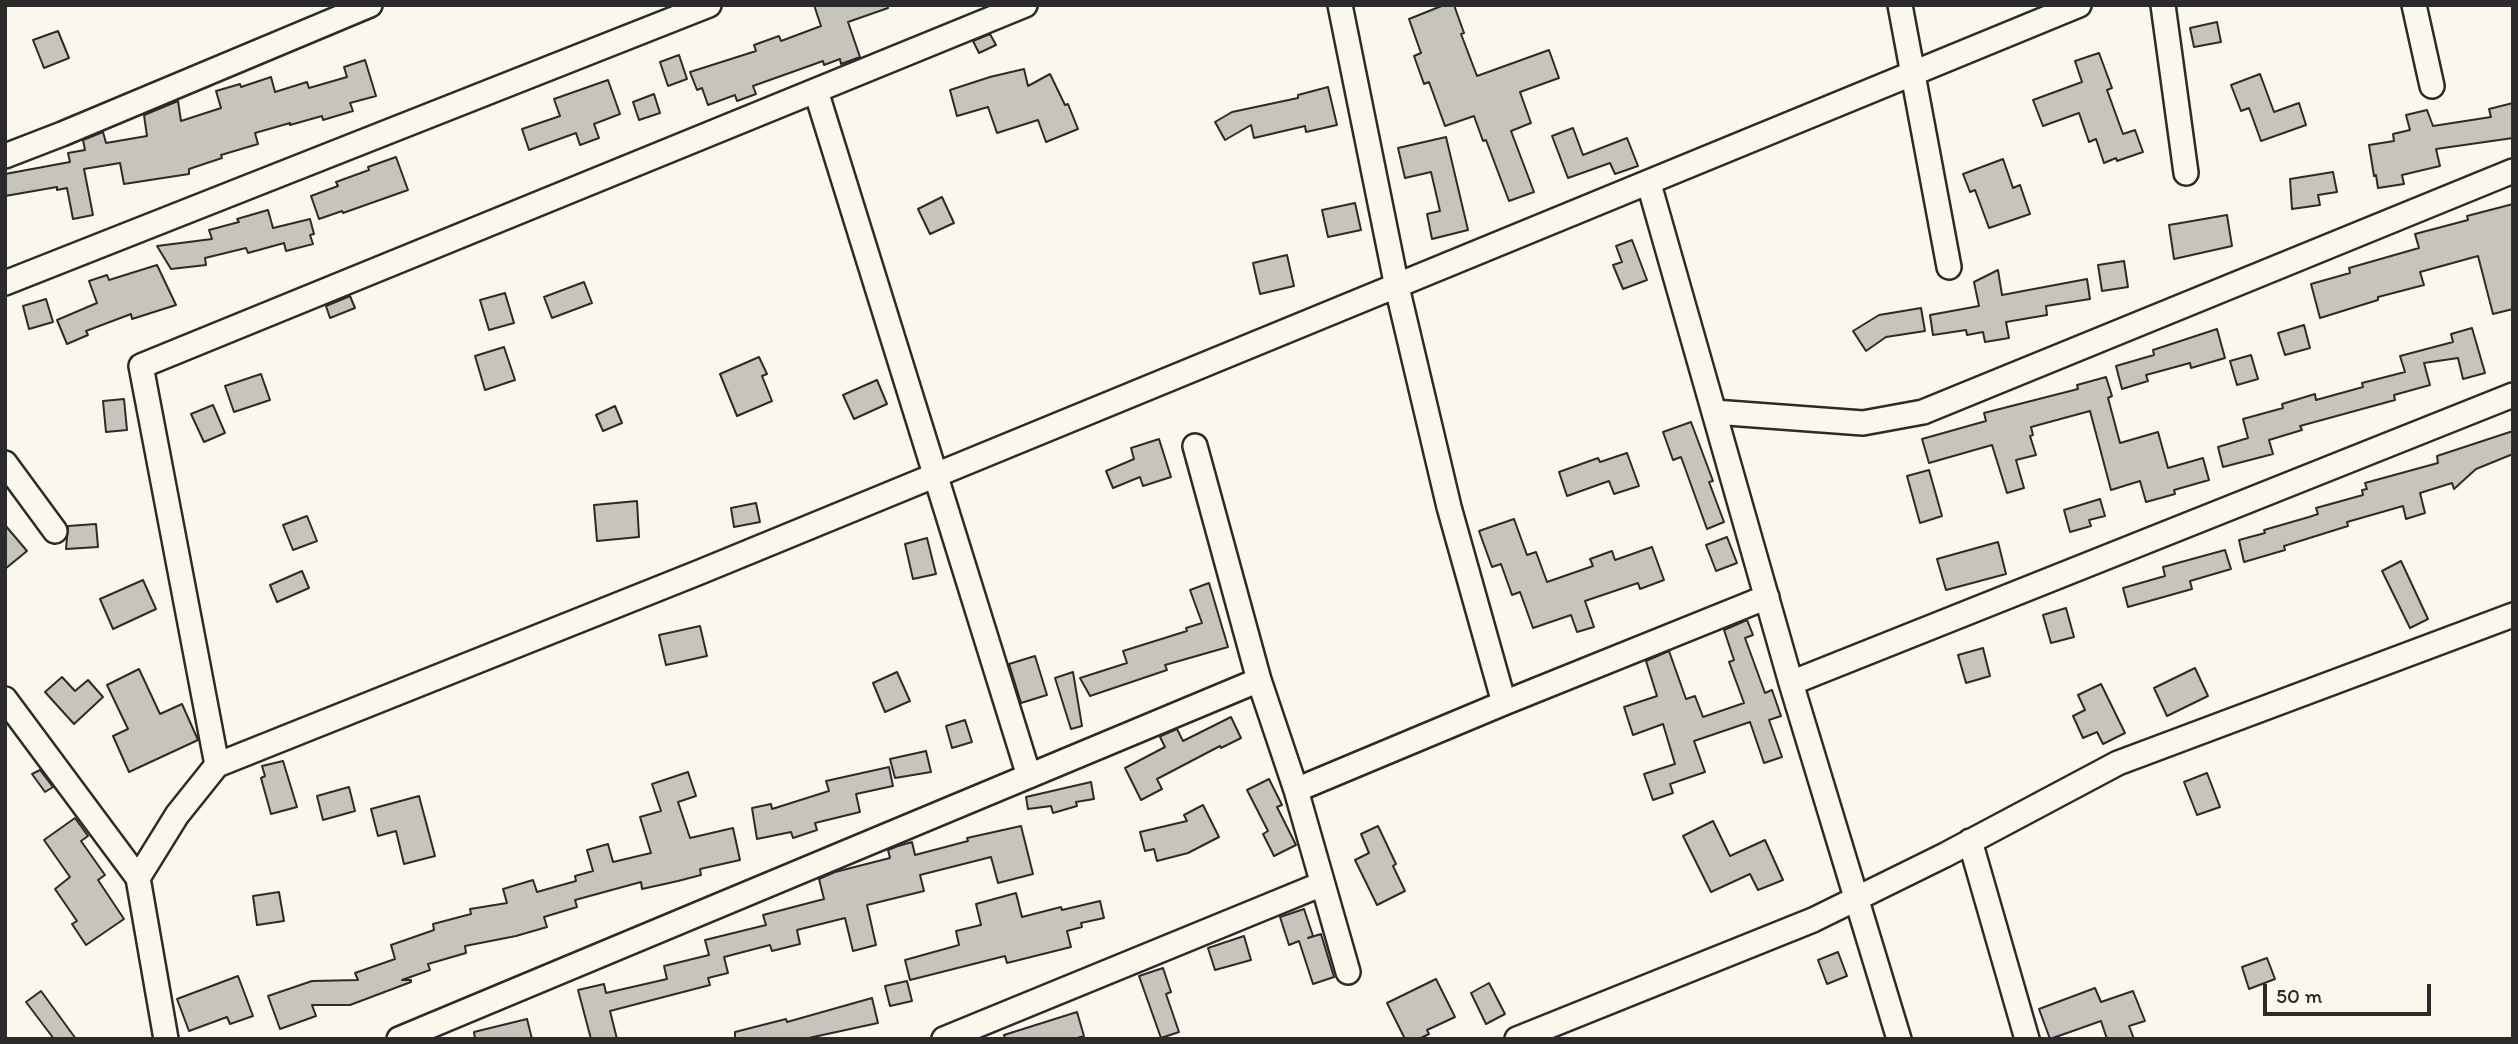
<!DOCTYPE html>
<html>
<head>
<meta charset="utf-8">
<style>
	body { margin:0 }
	#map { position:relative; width:2518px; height:1044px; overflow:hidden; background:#fbf7ec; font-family:Itim,sans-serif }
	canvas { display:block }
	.frame { position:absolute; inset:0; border:7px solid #2b2b2b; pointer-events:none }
	.scale { position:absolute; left:2263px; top:984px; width:168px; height:32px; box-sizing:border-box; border:4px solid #2b2b2b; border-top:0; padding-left:9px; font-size:21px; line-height:24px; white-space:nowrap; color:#2b2b2b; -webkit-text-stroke:5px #fbf7ec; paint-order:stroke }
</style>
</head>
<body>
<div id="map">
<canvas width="2518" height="1044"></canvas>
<div class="frame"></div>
<div class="scale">50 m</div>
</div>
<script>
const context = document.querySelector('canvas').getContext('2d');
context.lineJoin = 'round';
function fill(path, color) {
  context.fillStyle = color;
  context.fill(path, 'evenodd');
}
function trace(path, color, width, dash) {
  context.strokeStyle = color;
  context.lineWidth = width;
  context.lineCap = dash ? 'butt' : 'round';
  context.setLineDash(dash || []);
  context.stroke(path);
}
const building = new Path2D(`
	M814,5H887L888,8L848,22L860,57L841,64L840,59L824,65L823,61L753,86L756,94L737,101L735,95L708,105L702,88L697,90L690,72L756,51L754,45L779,36L781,41L821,26Z
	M1444,5H1454L1464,33L1461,34L1477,76L1549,50L1559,78L1520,92L1531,123L1511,131L1534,192L1509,201L1486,140L1483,141L1474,116L1445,126L1429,82L1424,84L1414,56L1421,53L1409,19Z
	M2217,22L2221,42L2194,47L2190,28Z
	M58,31L69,58L44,68L33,40Z
	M990,34L996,45L979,53L973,41Z
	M2099,53L2112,88L2107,90L2123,134L2135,130L2143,152L2117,161L2116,158L2104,163L2096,139L2089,142L2079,113L2043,126L2033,100L2082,82L2075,61Z
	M679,55L687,79L668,86L660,62Z
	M365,60L376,96L350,103L353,111L323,120L322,116L290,125V123L255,133L258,144L221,155L222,158L189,169V174L124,184L120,163L84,169L93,215L73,219L67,188L57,190V187L5,196V174L70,162L68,153L85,150L83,140L103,132L106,143L147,136L144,115L178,101L181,121L221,108L216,91L240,84L241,87L271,77L275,92L307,82L309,88L347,77L344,67Z
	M1024,69L1028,86L1050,74L1065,105L1068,104L1078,129L1046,142L1038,120L997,133L988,107L957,116L950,90L990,77Z
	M2260,74L2274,112L2299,103L2306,125L2261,141L2249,108L2241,111L2231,85Z
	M608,80L620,114L594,124L599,138L580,145L576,133L529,150L522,129L560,116L554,99Z
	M1328,87L1337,125L1306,132L1305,126L1254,138L1251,125L1225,140L1215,122L1232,112L1298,98V95Z
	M654,94L660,113L639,120L633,102Z
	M2513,103V138L2436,149L2440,166L2402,175L2404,184L2378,188L2376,175L2374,176L2369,145L2394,141L2393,134L2410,130L2406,115L2427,110L2433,126L2491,117L2489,109Z
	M1573,128L1583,155L1627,138L1638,166L1615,174L1610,163L1568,178L1552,136Z
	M1446,137L1468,230L1432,239L1427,214L1440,211L1431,172L1405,178L1398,148Z
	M396,157L408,190L343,213L342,211L319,219L311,196L338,186L336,182L369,170L368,167Z
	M2003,159L2013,188L2020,185L2030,214L1989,228L1975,190L1970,192L1963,174Z
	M2333,172L2337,192L2318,195L2320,205L2292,209L2290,179Z
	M942,197L954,223L930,234L918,209Z
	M1355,203L1361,230L1328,237L1322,210Z
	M2513,204V309L2493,314L2478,256L2420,272L2424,285L2378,297V300L2320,318L2311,284L2350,273L2349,268L2419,248L2415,234L2468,220L2467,216Z
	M268,210L273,228L310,219L314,234L310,235L313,244L286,251L284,243L248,253L246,248L205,258L206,265L171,269L157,246L212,239L209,230L239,222L237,219Z
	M2227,215L2232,246L2174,259L2169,225Z
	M1632,240L1647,280L1623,289L1613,265L1622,262L1616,246Z
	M1287,255L1294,286L1260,294L1253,263Z
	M2124,261L2128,287L2102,291L2098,265Z
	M157,265L176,305L132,319L131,314L86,331L88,335L67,344L57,320L97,303L89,281L107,275L109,280Z
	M1998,270L2002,295L2087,279L2090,299L2046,306L2047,315L2006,322L2009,338L1985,342L1983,332L1967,335L1966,330L1933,335L1930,315L1979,306L1974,282Z
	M584,282L592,303L552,318L544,297Z
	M505,293L514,323L489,330L480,300Z
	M350,296L355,308L330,318L326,306Z
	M46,299L53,322L29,329L23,306Z
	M1921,308L1925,331L1886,337L1866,351L1853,331L1879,315Z
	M2304,325L2310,348L2285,355L2278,333Z
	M2472,328L2485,373L2463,379L2458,358L2424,363L2430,385L2394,395L2395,400L2300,426L2302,430L2269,440L2273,454L2223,467L2218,447L2248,438L2243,419L2283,408L2282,404L2315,394L2316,400L2363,387L2362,383L2405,372L2400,356L2453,342L2451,334Z
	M2217,329L2225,358L2191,368L2190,363L2146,375L2148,381L2122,389L2116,366L2154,355L2153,350Z
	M504,347L515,380L485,390L475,356Z
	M2251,355L2258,379L2237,385L2230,361Z
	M759,357L767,374L762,376L772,401L737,416L720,374Z
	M261,374L270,400L234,412L225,386Z
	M2106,377L2112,396L2108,398L2120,443L2158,432L2168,468L2203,458L2209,480L2174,490L2175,494L2146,502L2140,481L2111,490L2090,411L2031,427L2033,435L2030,436L2036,455L2016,460L2024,488L2007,493L1992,445L1929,463L1922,439L1986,421L1984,413L2078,389L2077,385Z
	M877,380L887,404L854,419L843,395Z
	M124,399L127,430L106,432L103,401Z
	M213,405L225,433L204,442L191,414Z
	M615,406L622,423L603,431L596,415Z
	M1691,422L1713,481L1709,482L1724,522L1707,529L1681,457L1673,460L1663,432Z
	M2513,431V454L2476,469L2454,489L2452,483L2420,493L2425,513L2406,519L2403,506L2347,522L2348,526L2284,546L2285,550L2244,562L2239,540L2265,533L2264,530L2309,517L2318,514L2316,508L2363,495L2362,490L2367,489L2365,483L2438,463L2437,456Z
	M1159,439L1171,477L1143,486L1140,477L1113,488L1106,471L1134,459L1131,448Z
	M1627,453L1639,486L1614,494L1609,481L1567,496L1559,472L1598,458L1600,462Z
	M1929,470L1942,516L1920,523L1907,476Z
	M2100,499L2105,516L2089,520L2091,526L2070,532L2064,510Z
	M637,501L639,537L597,541L594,505Z
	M756,503L760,522L734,527L731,508Z
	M307,516L317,541L293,550L283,525Z
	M1514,519L1527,555L1536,552L1547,582L1593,566L1590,559L1612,551L1615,560L1652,547L1664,580L1640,589L1638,583L1585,601L1594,627L1577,632L1571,615L1533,628L1520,592L1512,595L1501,564L1492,567L1479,531Z
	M96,524L98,547L66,549L68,526Z
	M5,525L27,551L5,569Z
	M1727,537L1737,563L1716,571L1706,545Z
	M927,538L936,574L913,579L905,544Z
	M1998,542L2006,574L1946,590L1937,559Z
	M2225,550L2231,569L2190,581L2192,589L2128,607L2123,588L2165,576L2163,567Z
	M2401,561L2428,619L2410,628L2382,571Z
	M302,571L309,588L277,602L270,585Z
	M143,580L156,609L113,629L100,599Z
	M1209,583L1228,647L1165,665L1167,670L1090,696L1080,678L1127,663L1123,651L1187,631L1186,628L1202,623L1190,590Z
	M2066,608L2074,637L2051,643L2043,615Z
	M1747,620L1753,635L1745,638L1765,693L1772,690L1781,716L1769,720L1782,757L1764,763L1750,722L1694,741L1705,772L1670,784L1673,793L1653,800L1644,774L1675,764L1663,724L1633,735L1624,707L1657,696L1646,661L1669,651L1686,699L1695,696L1703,717L1744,703L1729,662L1734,660L1724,630Z
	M700,626L707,656L666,665L659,635Z
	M1983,648L1990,676L1966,683L1958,655Z
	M1035,656L1047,695L1021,703L1009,664Z
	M2195,668L2208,696L2167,716L2154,688Z
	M139,669L160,714L182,704L198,740L129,772L113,736L128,729L107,685Z
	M897,672L910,701L885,712L873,683Z
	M1073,672L1082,726L1071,729L1055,678Z
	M62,677L75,691L88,680L103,697L74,724L45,692Z
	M2101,684L2125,733L2103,744L2097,732L2083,738L2073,716L2085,710L2078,695Z
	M1231,717L1241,738L1221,748L1220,746L1157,779L1162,789L1141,800L1125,768L1165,747L1160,737L1163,735L1177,729L1183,741Z
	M965,720L972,742L952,748L946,726Z
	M926,751L931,772L895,778L890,759Z
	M283,761L297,807L271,814L261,778L265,776L262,766Z
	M889,767L893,786L856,794L860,812L815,823L817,830L793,838L791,832L757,839L752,808L771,804L772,809L829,791L826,781Z
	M40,770L53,787L45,792L32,774Z
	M688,772L696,796L678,802L690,838L733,828L740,860L700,869L701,875L678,881L642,889L641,882L575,900L577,907L544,917L547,927L516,936L465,946L466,953L428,964L430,970L402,980H411V982L350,1005H312L316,1016L280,1029L268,996L312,981L358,980L355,973L395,959L391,945L434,930L433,924L471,914L470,909L507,903L503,889L533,880L537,892L576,881L575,876L593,871L587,850L608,844L613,862L651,853L640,817L661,811L652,784Z
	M2207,773L2220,807L2197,815L2184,782Z
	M1269,779L1282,805L1277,807L1296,845L1274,856L1263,834L1268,831L1247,790Z
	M1091,782L1094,799L1076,802L1077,806L1053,813L1051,806L1028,809L1026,797Z
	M349,787L355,811L323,820L317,796Z
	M419,796L435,856L404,864L396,831L378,836L371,809Z
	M1203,805L1219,837L1188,853L1157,861L1154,849L1145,851L1140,832L1187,821L1184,815Z
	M75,818L88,836L81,841L105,875L98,880L124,919L86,945L72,924L77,921L55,889L70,877L44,840Z
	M1713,821L1730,856L1765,840L1783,880L1758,890L1750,874L1711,892L1683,836Z
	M1021,826L1033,874L998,883L991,857L920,875L924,891L867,905L876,945L853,951L845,918L797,930L800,944L772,951L770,945L724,957L728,973L708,978L710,985L610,1011L617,1039H591L578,990L604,984L606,993L667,979L664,966L709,955L705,940L766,925L763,915L824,899L819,879L835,872L890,858L888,850L898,846L912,842L915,855L968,841L967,838Z
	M1378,826L1396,864L1393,866L1405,891L1377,905L1355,860L1369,853L1361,834Z
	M279,892L284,921L257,925L253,896Z
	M1016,893L1022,917L1061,907L1062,910L1100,901L1104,918L1081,923L1082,927L1067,931L1071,947L1007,963L1005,956L910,980L905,960L959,945L956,931L981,925L976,904Z
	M1304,909L1313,936L1308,938L1321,934L1334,977L1313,984L1299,941L1289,945L1280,917Z
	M1244,936L1251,960L1215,970L1208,948Z
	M1838,952L1847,976L1827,984L1818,960Z
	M2267,958L2275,979L2249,989L2242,967Z
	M1163,968L1171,992L1166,994L1179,1032L1161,1038L1139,976Z
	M238,976L253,1016L230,1024L227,1017L189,1031L177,999Z
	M1436,979L1455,1017L1427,1030L1429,1034L1419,1039H1405L1387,1003Z
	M907,981L912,1001L890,1006L885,986Z
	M1489,983L1505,1014L1486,1024L1471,993Z
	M2095,988L2101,1002L2133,991L2145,1021L2129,1026L2134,1039H2107L2101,1021L2050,1039L2039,1009Z
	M41,991L76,1039H54L26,1002Z
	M872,998L878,1023L804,1039H735V1032L786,1019L787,1022Z
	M1077,1012L1084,1036L1074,1039H1005L1004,1035Z
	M527,1019L532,1039H475L474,1032Z`);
fill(building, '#c7c4bc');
trace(building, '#2b2b2b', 2);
const minor = new Path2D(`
	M1340,5L1397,287L1449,507L1504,703
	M1900,5L1949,267
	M2163,5L2186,173
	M2414,5L2432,86
	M816,91L1029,776
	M5,156L62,134L370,5
	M1649,184L1791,683L1899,1039
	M5,283L709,5
	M1714,412L1863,423L1923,412L2513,171
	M1195,446L1259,680L1296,790L1348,972
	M5,463L55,531
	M1791,683L2513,395
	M5,699L138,878L166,1039
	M217,765L141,366L1025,5
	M1296,790L1504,703L1767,597
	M1970,841L2027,1039
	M138,878L177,815L217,765L700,572L2079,5
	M399,1039L1259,680
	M944,1039L1322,884
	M1517,1039L1813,920L1945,855L2118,763L2513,615`);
trace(minor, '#2b2b2b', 28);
trace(minor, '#fbf7ec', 23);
</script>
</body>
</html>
